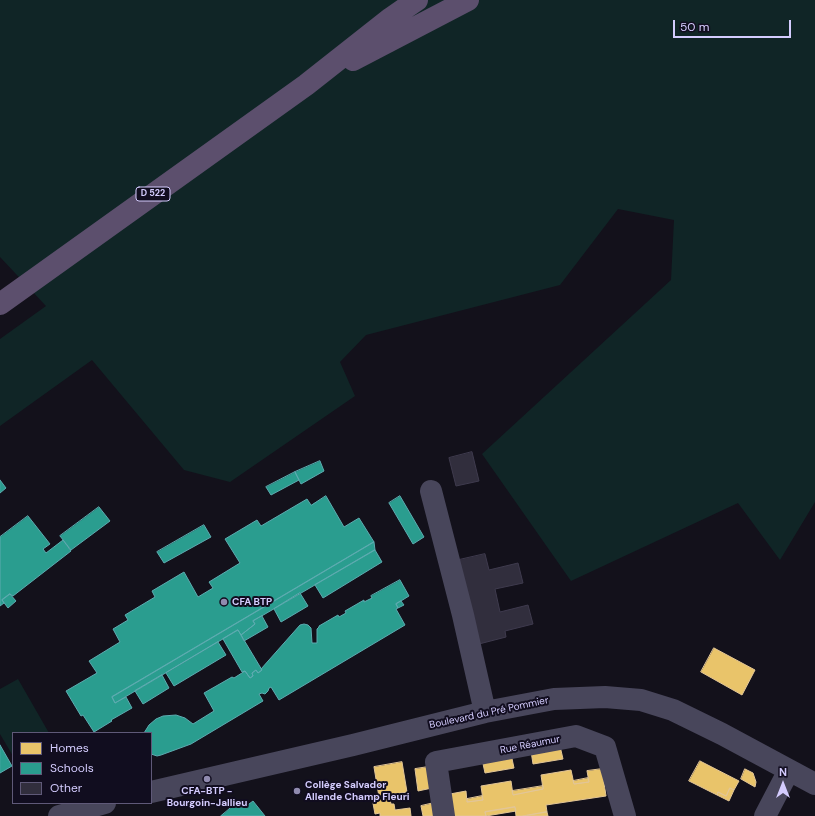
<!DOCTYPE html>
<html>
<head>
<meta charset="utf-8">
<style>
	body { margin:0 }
	#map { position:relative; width:815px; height:816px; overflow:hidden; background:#13111b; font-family:"DM Sans",sans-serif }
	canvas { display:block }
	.legend { position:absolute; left:12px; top:732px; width:140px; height:72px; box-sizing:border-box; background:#110d1f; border:1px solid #5f5978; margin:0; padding:5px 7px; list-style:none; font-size:12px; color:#d4ccfe }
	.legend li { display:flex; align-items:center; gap:8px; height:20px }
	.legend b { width:20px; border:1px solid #5f5978 }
	.north { position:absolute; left:763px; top:764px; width:40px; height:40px; -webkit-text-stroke:3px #110d1f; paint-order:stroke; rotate:0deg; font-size:11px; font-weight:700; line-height:16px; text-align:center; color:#d4ccfe }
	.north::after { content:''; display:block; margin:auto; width:14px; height:18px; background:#d4ccfe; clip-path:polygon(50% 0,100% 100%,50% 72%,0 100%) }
	.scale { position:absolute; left:673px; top:20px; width:118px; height:18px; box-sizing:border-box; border:2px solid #d4ccfe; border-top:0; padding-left:5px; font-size:12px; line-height:14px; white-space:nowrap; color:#d4ccfe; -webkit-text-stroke:3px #110d1f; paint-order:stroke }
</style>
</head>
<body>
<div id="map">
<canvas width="815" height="816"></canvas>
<ul class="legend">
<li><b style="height:11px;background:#e9c46a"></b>Homes</li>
<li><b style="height:11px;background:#2a9d8f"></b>Schools</li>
<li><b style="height:11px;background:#312e3d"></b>Other</li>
</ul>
<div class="north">N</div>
<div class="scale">50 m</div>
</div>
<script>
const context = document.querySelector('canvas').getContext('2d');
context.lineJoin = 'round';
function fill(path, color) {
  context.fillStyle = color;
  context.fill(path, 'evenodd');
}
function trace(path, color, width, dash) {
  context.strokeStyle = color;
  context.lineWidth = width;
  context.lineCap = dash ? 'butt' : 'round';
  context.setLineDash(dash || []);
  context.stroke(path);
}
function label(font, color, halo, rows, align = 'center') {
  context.font = font + ' "DM Sans",sans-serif';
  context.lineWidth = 4;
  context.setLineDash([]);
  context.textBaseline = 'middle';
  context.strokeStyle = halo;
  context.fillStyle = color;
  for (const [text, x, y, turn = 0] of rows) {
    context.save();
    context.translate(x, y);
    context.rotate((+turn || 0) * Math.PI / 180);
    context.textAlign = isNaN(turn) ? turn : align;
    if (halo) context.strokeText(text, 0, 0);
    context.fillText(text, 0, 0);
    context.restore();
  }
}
fill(new Path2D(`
	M0,0H815V502L780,560L738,503L571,581L482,454L671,280L674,220L618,209L560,285L366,335L340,362L355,396L230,482L184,470L92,360L0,426V339L46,306L0,257Z
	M18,679L49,733H13V756L0,734V689Z`), '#102526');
const homes = new Path2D(`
	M714,648L755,670L742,695L701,672Z
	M560,746L563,759L533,764L531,751Z
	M511,754L514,768L485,773L482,759Z
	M700,761L739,781L734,790L730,788L726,796L718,792L717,795L689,781Z
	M402,762L407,792L389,795L391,804H394L395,810L410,808L411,816H380V813L375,814L372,798L379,797L374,767Z
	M428,767L432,788L418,791L415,769Z
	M602,769L606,796L546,805L547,812L523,816H516L515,807L485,812L486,816H454L450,794L466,791L467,802L483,800L481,786L511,781L513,795L543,789L541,775L571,770L574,784L589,782L587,771Z
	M745,769L753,773L756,782L755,787L741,779Z
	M588,778L589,782L574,784L573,781Z
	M543,786V789L513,795L512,791Z
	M730,788L734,790L729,801L717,795L718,792L726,796Z
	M482,796L483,800L467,802V799Z
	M434,803L437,816H423L421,806Z
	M515,807L516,811L486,816L485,812Z
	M547,812L548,816H523Z`);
fill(homes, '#e9c46a');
trace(homes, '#e3c696', 1);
const schools = new Path2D(`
	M320,461L324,471L301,484L295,472Z
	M295,472L299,480L271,495L266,487Z
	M0,480L6,488L0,493Z
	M326,496L344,527L359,518L374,542L112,697L115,703L126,697L132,708L111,720L112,721L94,732L83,715L81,716L66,691L97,673L89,661L120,642L113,629L128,620L125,615L155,597L152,591L184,572L198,597L213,588L209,582L240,563L225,539L257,520L261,526L307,499L311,505Z
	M400,496L424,537L413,544L389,503Z
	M99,507L110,521L71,550L60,536Z
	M28,516L50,544L43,549L46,553L63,540L71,551L13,596L10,594L2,600L4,603L0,606V537Z
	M204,525L211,537L164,563L157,552Z
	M374,542L375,550L253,621L255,624L241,635L238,630L115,703L112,697Z
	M375,550L382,562L323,598L315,585Z
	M400,580L409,596L396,604L398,608L396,609L405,625L279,700L271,687L269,688L268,691L265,694L262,693L259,694L263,701L191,744L161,755L157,756L151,754V733H144L149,725L156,719L163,716L176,715L185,718L193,724L214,711L204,693L232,677L234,678L245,671L250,678L253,676L252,673L256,670L258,673L262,670L261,669L300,625L304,624L308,625L311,628L312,643H317V629L319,627V626L338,615L339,617L346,613L345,611L364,600V602L372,598L371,596Z
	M300,593L308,606L281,622L274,609Z
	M10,594L16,601L8,608L2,600Z
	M401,601L404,605L398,608L396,604Z
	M262,616L268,627L244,641L241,635L255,624L253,621Z
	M238,630L262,670L258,673L256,670L252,673L253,676L250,678L245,671L242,672L223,639Z
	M218,642L226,655L174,686L166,673Z
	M162,675L169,688L143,704L135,691Z
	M0,745L12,766L0,773Z
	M239,801L245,807L253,801L265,816H221Z`);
fill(schools, '#2a9d8f');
trace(schools, '#5dabb0', 1);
const building = new Path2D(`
	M472,452L479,481L456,486L449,458Z
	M485,554L489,570L518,563L523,583L495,589L500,612L528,605L533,624L505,631L506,637L479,644L459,560Z`);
fill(building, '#312e3d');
trace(building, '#3f3b4e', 1);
trace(new Path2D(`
	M431,491L463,615L485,712
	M151,792L353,745L485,712L554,699L605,697L641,700L673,710L722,734L815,784
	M59,816L105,803
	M444,816L436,762L576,736L605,747L625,816
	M765,816L789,770`), '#48465b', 22);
trace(new Path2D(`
	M353,60L468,0
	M0,304L306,85L391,18L417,0`), '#5c4f6d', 22);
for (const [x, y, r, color] of [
	[224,602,4,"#908baf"],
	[207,779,4,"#908baf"],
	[297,791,4,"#908baf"]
]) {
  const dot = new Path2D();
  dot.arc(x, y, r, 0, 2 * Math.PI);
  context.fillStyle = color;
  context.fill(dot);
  trace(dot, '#110d1f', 1.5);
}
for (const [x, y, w] of [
	[153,194,34]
]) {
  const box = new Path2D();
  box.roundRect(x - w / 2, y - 7, w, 14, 3);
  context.fillStyle = '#110d1f';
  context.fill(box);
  trace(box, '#d4ccfe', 1);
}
label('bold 9px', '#d4ccfe', null, [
	["D 522",153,194]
]);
label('bold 10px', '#d4ccfe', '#110d1f', [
	["CFA BTP",232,602],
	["Collège Salvador",305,785],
	["Allende Champ Fleuri",305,797],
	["CFA-BTP -",207,791,"center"],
	["Bourgoin-Jallieu",207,803,"center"]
], 'left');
label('10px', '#d4ccfe', '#110d1f', [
	["Boulevard du Pré Pommier",489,713,-12],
	["Rue Réaumur",530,745,-11]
]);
</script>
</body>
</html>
